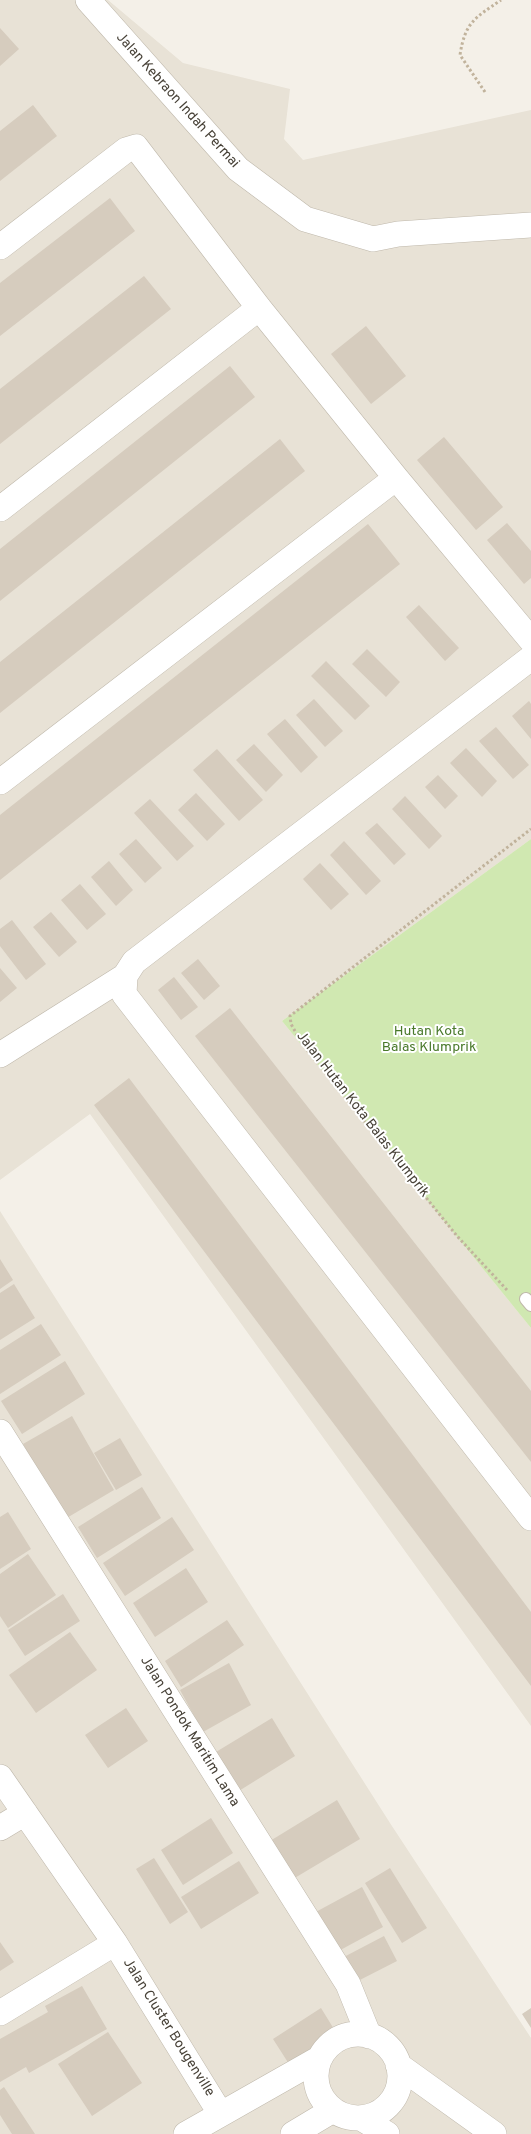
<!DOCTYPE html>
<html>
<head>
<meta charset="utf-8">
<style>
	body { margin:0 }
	canvas { display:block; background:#f4f0e8 }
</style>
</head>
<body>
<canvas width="531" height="2134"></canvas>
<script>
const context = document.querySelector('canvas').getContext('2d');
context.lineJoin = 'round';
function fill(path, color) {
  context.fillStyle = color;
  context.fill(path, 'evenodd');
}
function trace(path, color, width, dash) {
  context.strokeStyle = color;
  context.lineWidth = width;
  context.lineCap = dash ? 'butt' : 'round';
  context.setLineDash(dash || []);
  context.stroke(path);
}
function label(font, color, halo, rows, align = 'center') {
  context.font = font + ' Overpass,sans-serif';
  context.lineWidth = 4;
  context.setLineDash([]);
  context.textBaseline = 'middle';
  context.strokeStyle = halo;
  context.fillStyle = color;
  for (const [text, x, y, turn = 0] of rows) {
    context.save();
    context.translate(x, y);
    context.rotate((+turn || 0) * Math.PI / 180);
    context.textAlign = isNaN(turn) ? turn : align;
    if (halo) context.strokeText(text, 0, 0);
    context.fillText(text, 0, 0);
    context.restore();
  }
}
fill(new Path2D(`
	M0,0H108L183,63L290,89L284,139L303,160L531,110V839L282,1021L531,1328V1726L90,1114L0,1180Z
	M0,1211L390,1823L531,2038V2134H0Z`), '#e8e2d6');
fill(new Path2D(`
	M531,839V1328L282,1021Z`), '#d0e8b1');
fill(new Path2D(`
	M0,28L19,49L0,66Z
	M33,105L57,136L0,181V131Z
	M110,198L135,231L0,336V283Z
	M144,276L171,309L0,444V389Z
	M366,326L406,376L371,404L331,354Z
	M230,366L255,397L0,601V549Z
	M444,437L503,507L476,530L417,460Z
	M280,439L305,471L0,713V662Z
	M507,523L531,551V578L524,584L487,540Z
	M368,524L400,564L0,880V815Z
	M419,605L459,648L445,661L406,617Z
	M367,649L400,682L386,697L352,664Z
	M326,661L370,706L355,720L311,676Z
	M314,699L343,731L325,747L296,715Z
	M529,701L531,704V739L512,716Z
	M285,719L318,757L301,773L267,734Z
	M496,727L529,765L513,779L479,741Z
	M254,744L283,775L266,792L236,760Z
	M466,748L497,781L482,797L450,763Z
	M217,749L263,800L239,821L193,770Z
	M438,775L458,796L445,809L425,787Z
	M196,793L225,824L207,841L178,810Z
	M405,796L442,836L429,849L392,809Z
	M150,799L194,846L177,861L134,813Z
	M377,823L406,854L394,865L365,833Z
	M136,839L162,868L145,883L119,854Z
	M344,841L381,881L366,895L330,855Z
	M109,861L133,890L116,906L91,877Z
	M320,863L349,894L331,910L303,879Z
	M80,884L106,914L87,930L61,900Z
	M51,912L77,942L59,957L33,927Z
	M12,920L46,964L26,980L0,946V929Z
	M198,959L220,986L204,1000L181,973Z
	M0,968L17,988L0,1002Z
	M174,977L198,1007L181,1020L158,990Z
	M230,1008L531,1391V1462L195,1036Z
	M129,1078L531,1612V1686L94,1105Z
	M0,1259L13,1280L0,1289Z
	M14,1284L35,1318L0,1340V1293Z
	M41,1324L61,1355L0,1394V1350Z
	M65,1361L85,1394L22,1434L1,1401Z
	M72,1416L114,1490L65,1519L23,1444Z
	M120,1438L142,1475L116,1490L94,1453Z
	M142,1487L161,1518L97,1558L78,1527Z
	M8,1512L31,1549L0,1569V1517Z
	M172,1517L194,1550L125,1596L103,1563Z
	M28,1554L56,1595L8,1628L0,1616V1574Z
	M186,1568L208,1602L155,1637L133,1603Z
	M63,1594L80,1621L25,1656L8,1630Z
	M227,1620L244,1645L181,1687L165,1661Z
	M70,1632L97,1670L36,1713L9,1675Z
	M229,1663L251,1705L203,1732L180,1690Z
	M126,1708L148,1741L108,1768L85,1735Z
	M272,1718L295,1756L234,1794L211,1755Z
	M337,1800L360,1839L293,1879L270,1841Z
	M211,1818L233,1853L183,1885L161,1850Z
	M154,1858L188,1912L170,1924L136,1869Z
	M239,1861L259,1893L201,1929L181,1897Z
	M390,1868L427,1928L402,1943L365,1883Z
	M362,1887L383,1927L333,1954L312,1914Z
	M384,1936L397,1961L354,1983L342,1958Z
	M0,1942L14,1962L0,1971Z
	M82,1986L107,2029L29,2073L26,2067L0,2082V2039L48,2012L45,2006Z
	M321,2008L337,2034L289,2064L273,2039Z
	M531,2008V2028L522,2014Z
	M108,2032L142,2083L92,2116L58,2064Z
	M4,2087L35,2134H12L0,2115V2090Z`), '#d6ccbe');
const service = new Path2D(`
	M526,1299L531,1305`);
const minor = new Path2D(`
	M88,0L238,169L305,219L373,239L398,234L531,225
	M0,247L126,150L136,147L259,308L396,478L531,640
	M0,509L259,308
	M531,658L134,962L125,976L124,994L531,1518
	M0,782L396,478
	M0,1055L125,976
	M0,1432L348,1984L369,2036
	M0,1777L115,1943L220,2113
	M0,1828L25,1813
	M0,2013L115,1943
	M316 2076a42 42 0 1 1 84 0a42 42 0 1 1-84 0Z
	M398,2065L494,2134
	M361,2118L387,2134
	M186,2134L320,2058
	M293,2134L333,2110`);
trace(service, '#bfb8ab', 14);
trace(minor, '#bfb8ab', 26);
trace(new Path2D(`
	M485,92L460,55C465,22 475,18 501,0
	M507,1290L457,1236L303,1045L291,1024L290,1016L531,829`), '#c1b39c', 3, [2.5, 2.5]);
trace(service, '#fff', 12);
trace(minor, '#fff', 25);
label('14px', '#474137', '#fff', [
	["Jalan Kebraon Indah Permai",177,101,48],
	["Jalan Hutan Kota Balas Klumprik",362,1115,52],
	["Jalan Pondok Maritim Lama",189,1732,58],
	["Jalan Cluster Bougenville",168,2028,58]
]);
label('14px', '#49792a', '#fff', [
	["Hutan Kota",429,1032],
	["Balas Klumprik",429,1048]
]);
</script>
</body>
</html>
